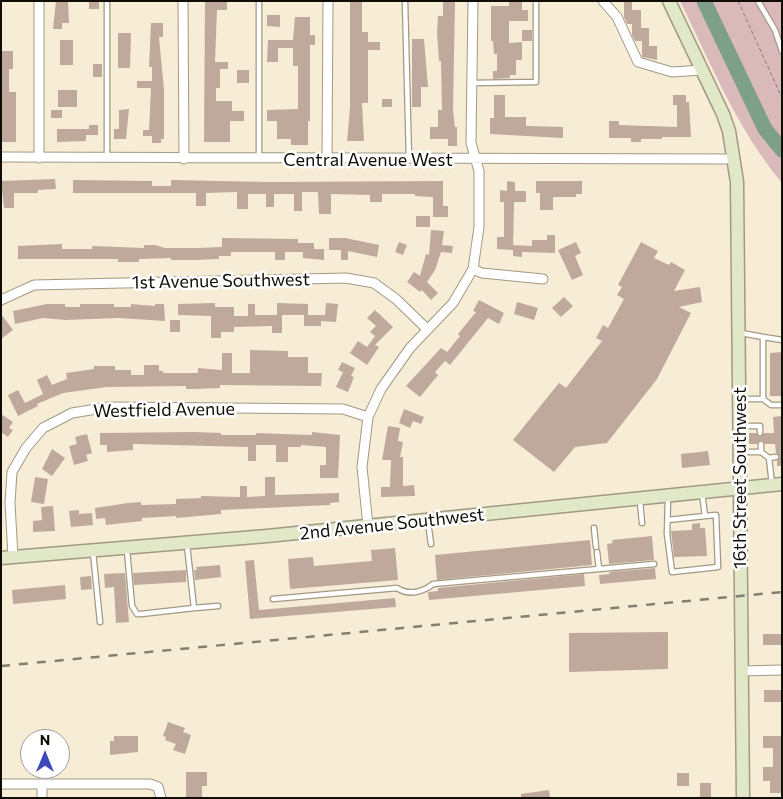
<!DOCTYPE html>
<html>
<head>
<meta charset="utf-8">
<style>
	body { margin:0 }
	#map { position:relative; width:783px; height:799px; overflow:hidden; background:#f7edd7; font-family:Commissioner,sans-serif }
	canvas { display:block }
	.frame { position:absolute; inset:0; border:2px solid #100d06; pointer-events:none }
	.north { position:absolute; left:20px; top:729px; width:50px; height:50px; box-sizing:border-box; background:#fff; border:1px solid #9f9e9b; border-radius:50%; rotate:0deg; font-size:14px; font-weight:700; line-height:20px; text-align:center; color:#100d06 }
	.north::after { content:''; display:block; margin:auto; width:18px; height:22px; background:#3c48bb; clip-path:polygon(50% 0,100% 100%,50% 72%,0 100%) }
</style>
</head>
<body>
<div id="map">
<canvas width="783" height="799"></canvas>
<div class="frame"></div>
<div class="north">N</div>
</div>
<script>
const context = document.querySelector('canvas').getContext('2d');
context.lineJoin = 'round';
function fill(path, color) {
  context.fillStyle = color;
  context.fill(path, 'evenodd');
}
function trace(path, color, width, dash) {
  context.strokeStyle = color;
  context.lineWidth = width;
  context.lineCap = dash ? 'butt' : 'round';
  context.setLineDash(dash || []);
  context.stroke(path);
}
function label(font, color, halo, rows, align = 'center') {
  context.font = font + ' Commissioner,sans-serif';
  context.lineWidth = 5;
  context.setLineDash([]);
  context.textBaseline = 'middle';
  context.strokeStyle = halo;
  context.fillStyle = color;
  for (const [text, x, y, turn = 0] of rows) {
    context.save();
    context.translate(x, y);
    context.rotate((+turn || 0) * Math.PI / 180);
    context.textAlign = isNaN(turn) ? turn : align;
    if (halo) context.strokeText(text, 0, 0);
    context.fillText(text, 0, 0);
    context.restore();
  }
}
fill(new Path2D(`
	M680,1H782V183C737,129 711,64 680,1Z`), '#d9b9b9');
trace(new Path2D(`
	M704,1L765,129L782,150`), '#7ea08b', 15);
fill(new Path2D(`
	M56,1H68L69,23H62V29H53Z
	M89,1H99V9H89Z
	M205,1H227V10H217L215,62H228V69H220V88H216V101H232V111H244V121H230V142H204Z
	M350,1H362V32H368V42H380V50H368V103H362L364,141H347L350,109Z
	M443,1H455L453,110L455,127H457V146H448V139H430V127H438V110H442L441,61H439L437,33L438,16H443Z
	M509,1H522V10H528V21H509V43L522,42V60H516V75H510V78L493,79V71H497V54H494L493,41H491V6H509Z
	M624,1H632V10H641V28H649V46H657V60L642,57V41H635L632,35V24H627L624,17Z
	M267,15H280V27L267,26Z
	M295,17H310V35H315V45H310V121H308V145H291V139H277V121H267V110L298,109V66H293V48H278V62H267L268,40H293Z
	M151,23H163V37H159L164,90V139H161V143H152V136H143V130H149L151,88H137V81H152V67H149Z
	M522,30H532V41H522Z
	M118,33H131L130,68H118Z
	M412,39H424L428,87H421V107H412Z
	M60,40H73V65H60Z
	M1,51H13V69H9V92H16V142H1Z
	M93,64H102V77H93Z
	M237,70H249V83H237Z
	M58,90H77V107H58Z
	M494,95H505V117H526V126L563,127V138L490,134V118H494Z
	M673,95H686V102H689L691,137H662V139H641V142H631V138H609V121H619V125L677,127V105H673Z
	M382,99H392V107H382Z
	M129,109L126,139H114V129H119V110Z
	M51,110H62V118H51Z
	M89,125H98V135H86V141L57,142V129H89Z
	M55,179L56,189L38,190V193H14V208H4L1,181Z
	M73,180L152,181V186H171V180L269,182L443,181V206H448V217H433V197L415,196V194H382V202H370V195L331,194V214H319L318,192H302V211H294V194H274V207H266V194H248V209H237V192L206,193V206H196V193H73Z
	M507,181L515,182V191H526V202H514L513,250L497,249V237H504V202H500V190L507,191Z
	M536,181H582V194H576V197H553V210H540V193H536Z
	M416,216H430V227H416Z
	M431,230L444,231L442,245L453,246L452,253L441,252L435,270L427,282L438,293L431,300L422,290L420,292L407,282L414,272L420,276L426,254L429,255Z
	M547,235H555V253L522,252V257L513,256V245L532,246V240H547Z
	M222,238L298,239V243H314V249H324V260L303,258V252H285V260H275V252H231V256H219V259L194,260H171V258L139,259V262H118V259H18V246L62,244V249H92V246L144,248V245H155L165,248H197L222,247Z
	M329,238H345L379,245L377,257L348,251V260H341V250H329Z
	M399,242L407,245L403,255L395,252Z
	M576,242L581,253L575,256L583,275L572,280L558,250Z
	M641,242L658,251L654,258L669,265L671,262L685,270L674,291L700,287L702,302L679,307L691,313L657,379L607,443L575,447L554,472L513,440L559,383L566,388L602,341L596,338L603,325L608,328L624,299L617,295L622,287L618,285Z
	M564,297L573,306L561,317L552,308Z
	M479,300L504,313L499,324L488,318L450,365L445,361L435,372L438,375L420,397L406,386L441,348L447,352L460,336L458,334L476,312L473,311Z
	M517,302L538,308L534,320L514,314Z
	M215,303V307H234V316H248V304H255V315H277V303L308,304V315H325L326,303L338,304L336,322L321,321V326H304V315H282V333H272V326L234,327V332H221V338H211V316L178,315V304Z
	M47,304H65V307H80V304H114V307H131V304L155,306V304H164L165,321L119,318L65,320L43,318L15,324L13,311Z
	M375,310L393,327L375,345L379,347L367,365L350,353L358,341L367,347L375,336L370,332L376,326L367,318Z
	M1,314L13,330L1,339Z
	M170,320H180V332H170Z
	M250,350L288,351V357H308V373H322L321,386L220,385V388L195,389H186V386L107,387L63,393L37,404L38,406L18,416L8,395L18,390L25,403L43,394L37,380L47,375L52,385L67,379L66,373L94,369V366H115V370H131V375H144V365H159V371H163V373H198V368L222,370V353H232V373H250Z
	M782,352V396H770V353Z
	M342,362L355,368L351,376L354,377L348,392L336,387L343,372L338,370Z
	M404,409L424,417L421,424L413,421L410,428L399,423Z
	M1,414L13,422L9,428L13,430L8,437L1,432Z
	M782,416V466H777V461L780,457L776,453L775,444H765L761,440L757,444H749V433H756L760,437L764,433H774L773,417Z
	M388,426L400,428L398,441L403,442L400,457H403V486L414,485L415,496L381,497V487H390L391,460H382Z
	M195,432L221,433V435H256V433L312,435V432L340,435L338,478H320V465H326V447L301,445V447H288V462H276V445H256V461H248V447L133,444V450L107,452V445H100V433Z
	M87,434L92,453L86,455L88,461L74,465L69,446L77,444L75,437Z
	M52,449L65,458L52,476L42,469Z
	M708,451L710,465L682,468L681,454Z
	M35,477L48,479L44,504L31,502Z
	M265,477H275V495L339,493V502L330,503V505L221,510V514L176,518V516L142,518V521L106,525L105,518L96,519L95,508L128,503L141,502V505L176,504V499L201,498V496L240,497V486H247V497L265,496Z
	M53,506L55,531L33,532V521L42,520L41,507Z
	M79,510V514L92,513L93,525L71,527L69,511Z
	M700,523V528H705L707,556L674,557L671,531L692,530V524Z
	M652,536L654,560L609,564L607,544L613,543L612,540Z
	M590,540L592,565L437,580L435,555Z
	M395,548L398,580L290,589L288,559L313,557L314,566L372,561L371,550Z
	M254,560L259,610L395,598L396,607L250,619L245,561Z
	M220,565L221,577L195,580L194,570H197L196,567Z
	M655,568L656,579L600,584L599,575L610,574L609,572Z
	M186,570V582L134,585L133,573Z
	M125,573L129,622L116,623L114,587L105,588L104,574Z
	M584,574L585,586L429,600L428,592L438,591V588Z
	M91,576L92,589L81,590L80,577Z
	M65,585L66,599L13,604L12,590Z
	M668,632V669L569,672V633Z
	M763,634H782V645H763Z
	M764,690H782V702H764Z
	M168,722L185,728L183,732L191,735L185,754L173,750L176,744L165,740L166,737L163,736Z
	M114,736H138V752L110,755V741H114Z
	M763,736H782L781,793H770V781H763V767H773V748H763Z
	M186,772H207V786H202V798H186Z
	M677,773H689V786H677Z
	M700,783H711V798H700Z
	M549,790L550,798H521V794Z`), '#bfa99c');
const lane = new Path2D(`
	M259,1V157
	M405,1L409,160
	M758,1L775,30L782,51
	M473,83L536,82V1
	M107,157V1
	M741,333L763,337V399L771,405H782
	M763,337L782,340
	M742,399H763
	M741,426H760V433
	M761,444V452
	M741,452H761L769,458
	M772,484L769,458L776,457
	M668,498L667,534L672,572L718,567L716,515L705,516L702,493
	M640,501L642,523
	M668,520L705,516
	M428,522L431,544
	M594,528L596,547
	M127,550L132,606L137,614H141L194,608L187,545
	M93,552L100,622
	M597,552L599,569
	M273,599L397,588C409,596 423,592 433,584L654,564
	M194,608L218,606`);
const street = new Path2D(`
	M183,1L184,159
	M603,1L617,17L638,62L672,72L702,70
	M1,157L734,159
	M39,158V1
	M327,159L328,1
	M473,269L482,273L543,279
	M1,300L34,285L346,278L374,283L396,299L427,329
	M368,526L362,467L368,417L381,389L410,348L453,303L473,269L479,227V171L471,143L473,1
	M13,557L10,503L12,472L26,448L43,428L72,413L109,407L343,409L368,417
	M741,671L782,670
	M1,784H150L158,787L161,798
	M42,798V784`);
const secondary = new Path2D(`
	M669,1L723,114L729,131L737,182L743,798
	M1,558L267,536L782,484`);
trace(lane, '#a29984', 7);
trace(street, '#a29984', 11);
trace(secondary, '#a29984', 15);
trace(new Path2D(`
	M738,1L782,98`), '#867f70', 1, [4, 2.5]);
trace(lane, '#fff', 4.5);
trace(street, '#fff', 9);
trace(secondary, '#e0e8c7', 12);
trace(new Path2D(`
	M1,666L782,592`), '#857f70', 2.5, [9, 9]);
label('18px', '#100d06', '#fff', [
	["Central Avenue West",368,160],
	["1st Avenue Southwest",221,281,-1],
	["Westfield Avenue",164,410,-1],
	["16th Street Southwest",740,478,-90],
	["2nd Avenue Southwest",392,524,-6]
]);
</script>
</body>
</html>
